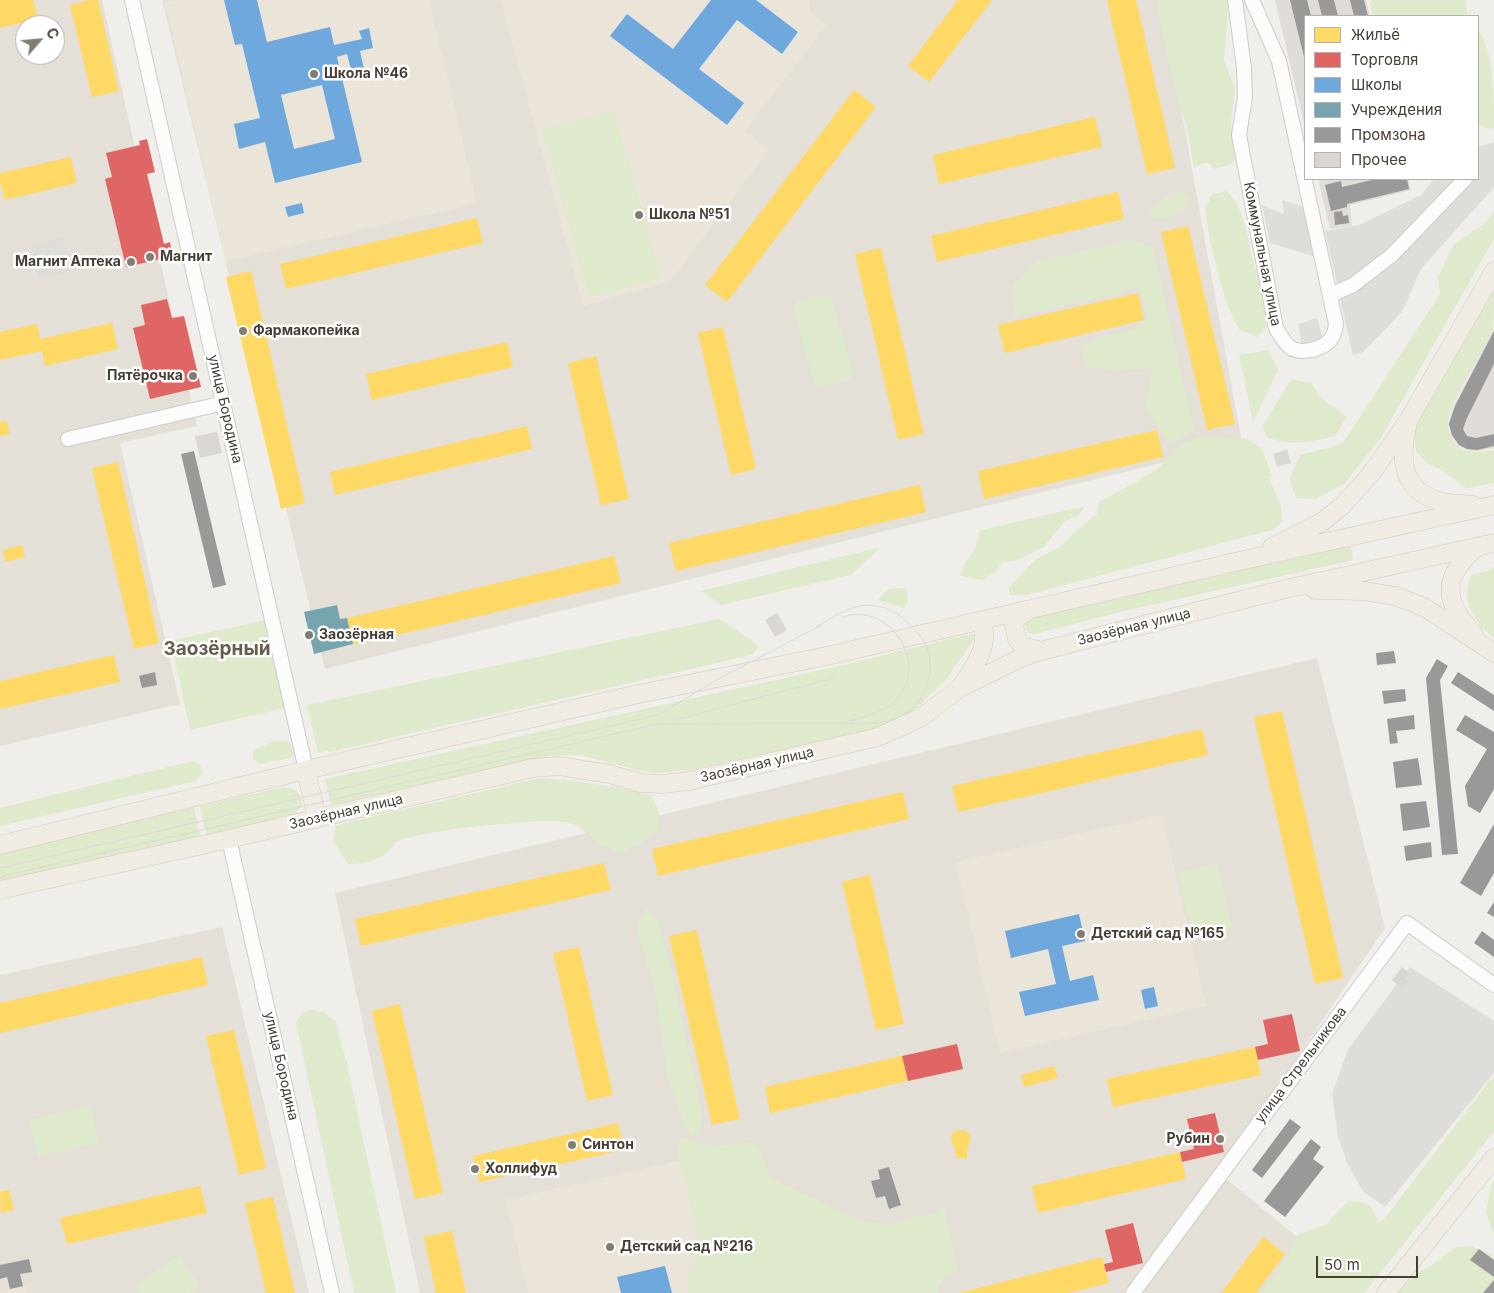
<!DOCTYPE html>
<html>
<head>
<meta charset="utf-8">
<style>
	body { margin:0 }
	#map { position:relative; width:1494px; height:1293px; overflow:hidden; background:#f0eeea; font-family:Inter,sans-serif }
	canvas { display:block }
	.legend { position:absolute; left:1304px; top:15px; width:175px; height:165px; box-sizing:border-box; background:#fff; border:1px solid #b5b2af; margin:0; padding:6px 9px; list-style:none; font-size:15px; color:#463f36 }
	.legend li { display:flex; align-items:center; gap:10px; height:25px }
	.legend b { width:25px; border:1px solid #b5b2af }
	.north { position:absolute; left:15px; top:15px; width:50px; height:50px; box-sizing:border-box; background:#fff; border:1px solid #b5b2af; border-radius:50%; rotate:63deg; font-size:14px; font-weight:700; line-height:20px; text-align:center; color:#463f36 }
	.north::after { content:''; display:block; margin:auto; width:18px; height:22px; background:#827c75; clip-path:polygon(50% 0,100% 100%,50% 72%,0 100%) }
	.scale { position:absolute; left:1316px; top:1256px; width:102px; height:22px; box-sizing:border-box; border:2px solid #463f36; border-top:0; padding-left:6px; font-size:15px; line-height:18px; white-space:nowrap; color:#463f36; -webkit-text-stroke:4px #fff; paint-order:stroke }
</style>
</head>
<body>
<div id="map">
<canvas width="1494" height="1293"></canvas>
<ul class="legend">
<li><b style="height:14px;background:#ffd966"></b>Жильё</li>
<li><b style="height:14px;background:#e06666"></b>Торговля</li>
<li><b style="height:14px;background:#6fa8dc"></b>Школы</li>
<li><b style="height:14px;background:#76a5af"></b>Учреждения</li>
<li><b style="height:14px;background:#999"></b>Промзона</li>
<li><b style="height:14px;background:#dad7d3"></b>Прочее</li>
</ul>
<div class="north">С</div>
<div class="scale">50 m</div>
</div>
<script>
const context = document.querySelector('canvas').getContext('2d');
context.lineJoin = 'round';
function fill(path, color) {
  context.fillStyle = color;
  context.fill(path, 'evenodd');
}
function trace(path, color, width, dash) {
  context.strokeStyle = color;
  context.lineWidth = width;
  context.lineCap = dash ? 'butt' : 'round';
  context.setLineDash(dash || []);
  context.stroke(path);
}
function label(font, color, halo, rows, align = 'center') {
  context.font = font + ' Inter,sans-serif';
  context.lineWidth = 5;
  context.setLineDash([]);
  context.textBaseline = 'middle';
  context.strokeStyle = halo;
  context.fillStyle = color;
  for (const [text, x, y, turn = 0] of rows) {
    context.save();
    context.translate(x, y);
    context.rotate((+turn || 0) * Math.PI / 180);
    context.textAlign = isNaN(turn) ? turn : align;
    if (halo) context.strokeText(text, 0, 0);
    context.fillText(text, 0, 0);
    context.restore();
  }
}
fill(new Path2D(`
	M0,0H102L197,426L120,443L180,704L0,746ZM25,25H55V55H25Z
	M162,0H1161L1242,443L325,669Z
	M1317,658L1385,928L1219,1173L1306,1244L1268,1293H420L335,893Z
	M222,927L309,1293H0V975Z`), '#e4e0d7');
fill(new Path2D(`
	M1275,0H1366L1370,16H1305V127Z
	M1318,179H1408L1411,190L1350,205L1352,226L1330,229Z
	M1494,329V448L1477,451L1467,450L1458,445L1451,436L1448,424L1454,405Z`), '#e0ddd8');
fill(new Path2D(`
	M175,0H429L477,203L226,261L165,2Z
	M501,0H808L811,14L826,25L745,131L769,150L670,281L583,306Z
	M1162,815L1206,1006L1000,1053L956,862Z
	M684,1160L714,1293H528L506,1200Z
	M26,1286L28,1293H0V1292Z`), '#ebe5d9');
fill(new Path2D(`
	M1157,0H1229L1224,60L1235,90L1231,120L1235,161L1229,165L1215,169L1209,163L1200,164L1194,168L1186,123L1178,103L1161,27Z
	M1372,0H1465L1468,16H1372L1370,3Z
	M1478,30C1494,47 1494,102 1494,128L1490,129L1478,125Z
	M614,110L661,278L589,298L542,130Z
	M1183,191L1189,197L1188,207C1178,216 1168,218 1154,219L1150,212C1158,199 1169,195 1183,191Z
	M1227,191L1237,203L1246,227L1251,254L1262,293L1267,327L1257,337L1239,329L1227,305L1211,247L1205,209L1212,194Z
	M1494,211V239L1380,439L1344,484L1315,499L1296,498L1290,478L1300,455L1331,447L1343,443L1440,294L1438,277L1454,244L1486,222Z
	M1132,240L1153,247L1194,430L1170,445L1145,407L1149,391L1152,368L1112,371L1083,364V346L1098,338L1132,330L1147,319L1140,287L1101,298L1015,316L1012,300L1013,286L1035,262Z
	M1494,290C1494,300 1494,319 1493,328C1485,353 1447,402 1448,425C1448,432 1451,438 1455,443C1465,455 1480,452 1494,450V483L1466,488L1443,471L1427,463L1416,451L1414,435L1417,424Z
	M825,294L830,296L833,301L852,370V377L849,380L820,388L816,386L813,381L793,306L797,302Z
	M1268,350L1278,370L1253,422L1239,355Z
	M1291,379L1311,383L1323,400L1347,417L1335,436C1309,442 1295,446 1268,438L1262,427Z
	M1200,436L1248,439L1262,449L1272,476L1269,478L1281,506L1282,522L1272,530L1027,595H1009V587L1036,559L1059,548L1075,532L1098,513L1097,511L1099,502L1155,471L1177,448Z
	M1086,506L1077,516L1065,521L1044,547L1015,561L1003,562L994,573L983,580L961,576C963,563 965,564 972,554C977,547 978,539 980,530Z
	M1351,545L1353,560L1129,610L1035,634L1028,633L1024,623L1028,619L1041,616Z
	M881,547L851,575L721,605L701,591Z
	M1494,567V638C1473,620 1461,603 1471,575L1488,571Z
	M898,588L907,589L908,599L904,608L878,600L888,589Z
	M719,619L755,643L758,647L752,655L330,752L328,751L318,753L307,705Z
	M265,620L285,708L190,730L171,641Z
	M973,633L975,638L945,681L927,698L909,714L877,728L697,769L657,773L637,770L579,755L552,756L331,805L325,779L844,665Z
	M273,741H288L296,750V753L291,758L260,764L253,759V751Z
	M193,761L201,765L202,773L196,781L0,826V808Z
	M540,778C577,781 615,786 651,795C672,831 651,840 620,853C612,849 603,846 596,841C588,835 581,826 571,823C551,816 417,831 398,841C393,844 390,851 384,855C373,862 361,864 348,864L333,841L336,825Z
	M284,787L294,789L301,796L302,806L295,814L207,835L200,806Z
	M194,807L200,836L0,883V852Z
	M1218,864L1232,928L1192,937L1178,872Z
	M647,909L658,920L669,960L703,1117L699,1134L691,1136L681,1117L667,1076L655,988L637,932L638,921Z
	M311,1009L325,1013L336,1022L347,1064L396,1293H354L296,1023L302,1013Z
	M1494,1078V1131L1364,1293H1261L1289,1255L1293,1240L1299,1234L1328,1224L1332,1217L1349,1201C1371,1202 1370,1203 1379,1223L1385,1218L1491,1079Z
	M91,1106L99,1143L38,1157L29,1120Z
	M680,1138L714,1146L754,1142L761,1150L770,1178L863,1221L888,1224L932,1214L944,1207L958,1270L944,1277L936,1293H688V1270L696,1268L691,1250L697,1235L686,1183L679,1167L678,1153Z
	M1494,1180V1236L1486,1212L1491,1186Z
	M1472,1246L1490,1254L1494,1258V1286L1490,1293H1397L1416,1274L1432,1265L1456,1247Z
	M179,1256L200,1286L189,1293H141L135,1286Z`), '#deeacb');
fill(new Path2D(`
	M1494,142V187L1421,269L1402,312L1363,352L1353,355L1325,231L1359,225L1421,195L1434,179H1478V147Z
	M1282,200L1306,208L1316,257L1270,243L1262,205L1284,214Z
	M62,238L70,271L38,278L31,245Z
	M1317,318L1323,339L1301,344L1299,324Z
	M1410,967L1494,1021V1073L1385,1207L1363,1191L1348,1165L1338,1136L1332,1094L1348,1049Z`), '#dfddda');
fill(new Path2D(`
	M0,0H33L38,19L0,28Z
	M90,0H98L119,91L92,97L70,5Z
	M958,0H992L929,82L908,66Z
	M1107,0H1136L1175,168L1147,174Z
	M854,90L876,107L727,302L705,285Z
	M1095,117L1102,147L939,184L933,155Z
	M71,157L77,183L5,200L1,185H0V173Z
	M1118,192L1124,219L937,262L931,236Z
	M477,218L483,243L286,289L280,264Z
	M1188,226L1235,424L1207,430L1161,232Z
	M881,248L924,434L898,440L855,254Z
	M251,271L305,503L281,509L226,277Z
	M1138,293L1144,320L1005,353L998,325Z
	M112,323L118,349L45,366L42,351L0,360V332L37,324L40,339Z
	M723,327L756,469L731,475L698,333Z
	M507,342L513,367L372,400L366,374Z
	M596,356L629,499L601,505L568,363Z
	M7,421L10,434L0,436V422Z
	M527,426L532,449L335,495L330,472Z
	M1157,430L1163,457L984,499L978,471Z
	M118,462L159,643L134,649L92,468Z
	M920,485L926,512L676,571L669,543Z
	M22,545L25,557L5,562L3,550Z
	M614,556L621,583L354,645L347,618Z
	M114,655L120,682L0,709V681Z
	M1282,711L1343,978L1315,984L1254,717Z
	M1202,729L1208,755L958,812L952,786Z
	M903,792L909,819L658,876L652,849Z
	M604,863L611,890L361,946L355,919Z
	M870,875L904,1024L876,1030L842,882Z
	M697,930L740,1119L712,1125L669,936Z
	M579,947L613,1095L587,1101L553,953Z
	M202,957L208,985L0,1033V1003Z
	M400,1004L443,1193L415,1199L372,1011Z
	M234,1030L266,1168L239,1175L206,1036Z
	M1255,1047L1261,1075L1113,1107L1107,1079Z
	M902,1056L908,1081L770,1113L765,1087Z
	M1054,1066L1058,1078L1024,1087L1021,1075Z
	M618,1123L624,1150L479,1182L473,1156Z
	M958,1130L966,1131L971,1137L969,1145L967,1148V1158H956L955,1148L953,1145L951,1138L952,1134Z
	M1180,1152L1186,1179L1038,1213L1032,1186Z
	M200,1186L207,1213L67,1244L60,1218Z
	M9,1190L14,1210L1,1213L0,1192Z
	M273,1197L295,1293H266L250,1225L245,1203Z
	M452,1231L466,1293H436L424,1237Z
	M1263,1237L1285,1254L1256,1293H1221Z
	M1102,1257L1109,1283L1069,1293H959Z`), '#ffd966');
fill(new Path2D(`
	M147,139L155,172L147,174L164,244L170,242L172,253L164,255L165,258L126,267L105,179L112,177L106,153L140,145L139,141Z
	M167,299L172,318L184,316L201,387L150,399L133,328L145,325L141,305Z
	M1292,1014L1300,1051L1258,1060L1255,1047L1268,1044L1263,1020Z
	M957,1044L963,1069L908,1081L902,1056Z
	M1215,1113L1224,1152L1182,1162L1180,1152L1194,1149L1187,1119Z
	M1133,1223L1143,1263L1106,1272L1104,1264L1113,1262L1105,1230Z`), '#e06666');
fill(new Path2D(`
	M224,0H257L267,42L330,27L334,45L362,39L359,31L369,28L373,48L360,51L365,74L353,77L347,54L337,57L362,162L275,183L265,142L239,149L234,124L260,118L242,44L235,45ZM322,85L335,139L294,149L281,95Z
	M711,0H756L798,32L782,54L737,20L699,69L744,103L727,125L610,36L627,14L673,49Z
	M302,203L304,213L288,217L285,207Z
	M1079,914L1085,941L1062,946L1070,981L1093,975L1099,1000L1025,1016L1019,992L1056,984L1048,949L1011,958L1005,931Z
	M1154,987L1158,1006L1145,1009L1141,990Z
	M665,1266L672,1293H621L617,1277Z`), '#6fa8dc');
fill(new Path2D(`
	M337,605L340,619L347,618L353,644L314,654L304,612Z`), '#76a5af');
fill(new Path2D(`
	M1290,0H1307L1311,16H1305V61Z
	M1318,0H1334L1338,16H1322Z
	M1350,0H1364L1368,16H1354Z
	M1376,179H1407L1409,189L1347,204V207L1331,211L1325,185L1341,181L1342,187Z
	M1342,211L1343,216L1348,215L1349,223L1335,225L1334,212Z
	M1494,331V364L1467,418L1463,429L1467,436L1476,438L1494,434V446L1477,450L1467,449L1459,445L1452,435L1449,424L1455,406Z
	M194,451L226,585L213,588L181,454Z
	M1394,651L1396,663L1377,665L1376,653Z
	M1437,659L1448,666L1440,680L1458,854L1442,855L1426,678Z
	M155,672L157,685L142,688L139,676Z
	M1458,672L1494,695V711L1451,683Z
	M1405,689L1406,701L1384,704L1382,691Z
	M1414,715L1415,729L1396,731L1398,743L1390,744L1387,719Z
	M1465,715L1494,732V789L1480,813L1468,806L1465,786L1487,749L1456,730Z
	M1418,758L1422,785L1396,788L1393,762Z
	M1426,801L1430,827L1403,831L1400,804Z
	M1494,824V873L1481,896L1460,883Z
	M1431,842L1432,857L1406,861L1404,846Z
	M1494,902V917L1487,913Z
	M1482,931L1494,940V957L1474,943Z
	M1290,1119L1301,1127L1262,1178L1252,1170Z
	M1311,1139L1321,1147L1313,1159L1324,1167L1285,1217L1264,1201Z
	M889,1167L901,1205L889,1209L885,1196L876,1198L871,1181L880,1179L878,1170Z
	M1479,1249L1494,1260V1277L1470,1260Z
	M29,1259L32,1272L20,1274L23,1286L10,1289L7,1277L0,1279V1265Z
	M1494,1280V1293H1483Z`), '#999');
fill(new Path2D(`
	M217,432L222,453L200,458L195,436Z
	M1287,449L1291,463L1277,467L1273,454Z
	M777,613L787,630L775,637L765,620Z
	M1402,967L1410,973L1405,979L1409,981L1402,989L1392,980Z`), '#dad7d3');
const minor = new Path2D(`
	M132,0L306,770
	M1235,0L1244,68L1245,97L1239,135L1276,328C1280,335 1284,343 1291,348C1300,354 1320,350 1328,342C1334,337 1335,331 1336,324L1279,61L1252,0
	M1330,295L1353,285L1392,255L1465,179
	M68,439L224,403
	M229,839L332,1293
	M1133,1293L1407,923L1494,985`);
const major = new Path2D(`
	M1407,427C1400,459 1401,489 1438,501C1449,504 1462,504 1473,505
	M1272,547L1322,522L1343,505L1371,474L1408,421L1494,271
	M1315,590L1364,591L1395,596L1424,607L1494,653
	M1028,610L1016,619L1014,625L1017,639L1022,646L1041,651
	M1474,634C1468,627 1461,620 1457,612C1441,585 1457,564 1477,547
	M960,688C973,669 992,644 981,621
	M306,770L317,819
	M0,845L306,770L634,695L831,655L1244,560L1494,505
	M0,890L229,839L533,768L559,766L609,774L641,783L663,784L689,781L878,737L920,718L960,688L1021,658L1041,651L1277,591L1494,543
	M1386,1293L1494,1158`);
trace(minor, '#ceccc7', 16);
trace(major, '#d2c9b8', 19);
trace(minor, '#fdfcfc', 14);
trace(major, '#f1ece3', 18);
trace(new Path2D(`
	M843,617C885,601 929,659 900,695C897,698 894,703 890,706C878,713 863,717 850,721
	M674,720L834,678
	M0,868L658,715L720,678L822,625
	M0,877L657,724L842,723C863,724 887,725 906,713C928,699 937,665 924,641C921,636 916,631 912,627C898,612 886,605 865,605C848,606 831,619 816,627`), '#d9d9d8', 1);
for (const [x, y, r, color] of [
	[314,74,5,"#827c75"],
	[639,215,5,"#827c75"],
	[150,257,5,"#827c75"],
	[131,262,5,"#827c75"],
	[243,331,5,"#827c75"],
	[193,376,5,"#827c75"],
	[309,635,5,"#827c75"],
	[1081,934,5,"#827c75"],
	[1220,1139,5,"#827c75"],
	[572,1145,5,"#827c75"],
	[475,1169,5,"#827c75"],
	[610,1247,5,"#827c75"]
]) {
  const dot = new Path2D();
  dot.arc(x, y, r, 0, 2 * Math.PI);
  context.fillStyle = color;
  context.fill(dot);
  trace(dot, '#fff', 2);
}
label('bold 14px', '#463f36', '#fff', [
	["Школа №46",324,74],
	["Школа №51",649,215],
	["Магнит",160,257],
	["Магнит Аптека",121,262,"right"],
	["Фармакопейка",253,331],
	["Пятёрочка",183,376,"right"],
	["Заозёрная",319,635],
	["Детский сад №165",1091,934],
	["Рубин",1210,1139,"right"],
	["Синтон",582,1145],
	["Холлифуд",485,1169],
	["Детский сад №216",620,1247]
], 'left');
label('14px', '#463f36', '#fff', [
	["Коммунальная улица",1262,254,79],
	["улица Бородина",225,409,77],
	["Заозёрная улица",1134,627,-14],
	["Заозёрная улица",757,765,-13],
	["Заозёрная улица",346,812,-13],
	["улица Стрельникова",1301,1065,-53],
	["улица Бородина",281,1066,77]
]);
label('bold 19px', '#695d4e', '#fff', [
	["Заозёрный",217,649]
]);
</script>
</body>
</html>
